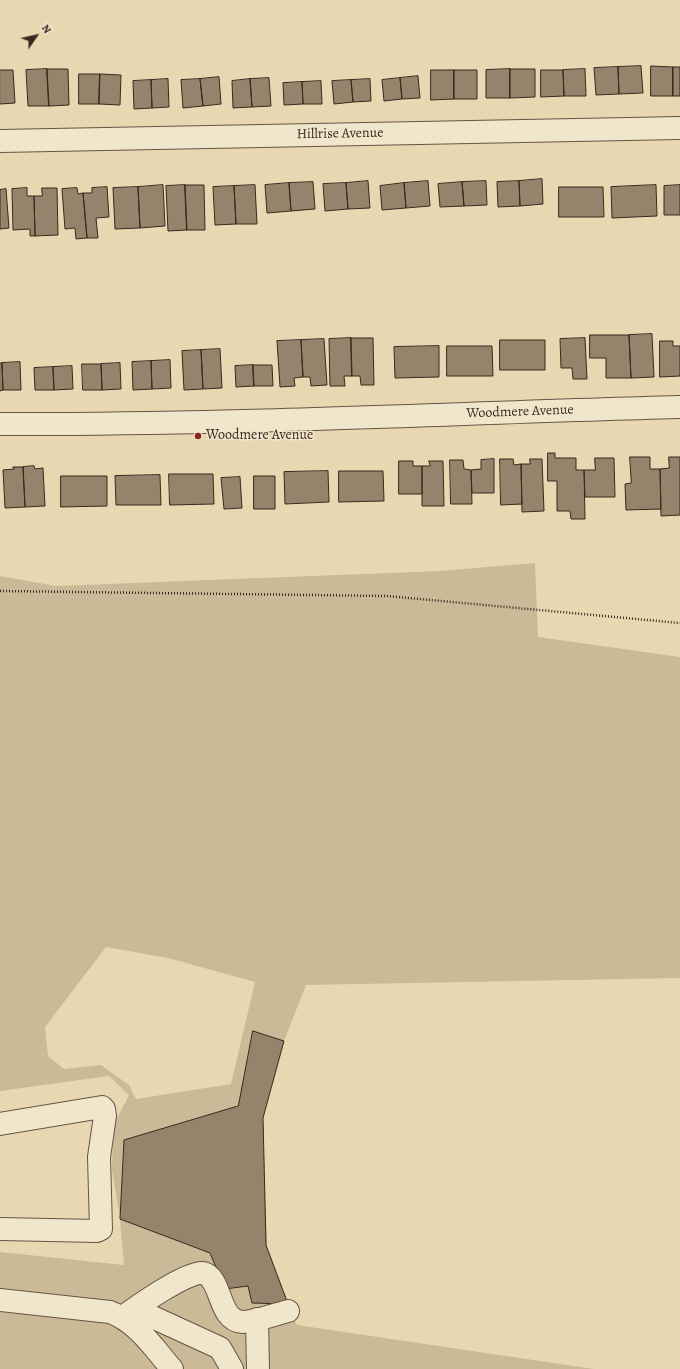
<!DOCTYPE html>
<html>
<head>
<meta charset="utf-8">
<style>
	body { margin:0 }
	#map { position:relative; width:680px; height:1369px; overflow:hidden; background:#e8d8b1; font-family:Alegreya,serif }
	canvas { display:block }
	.north { position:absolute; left:16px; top:16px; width:40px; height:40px; -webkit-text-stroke:3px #f0e6cc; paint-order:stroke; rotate:56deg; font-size:11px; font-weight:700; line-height:16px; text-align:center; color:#3b271f }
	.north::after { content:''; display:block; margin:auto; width:14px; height:18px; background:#3b271f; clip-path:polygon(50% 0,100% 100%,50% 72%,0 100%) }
</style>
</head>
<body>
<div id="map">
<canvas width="680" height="1369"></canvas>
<div class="north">N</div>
</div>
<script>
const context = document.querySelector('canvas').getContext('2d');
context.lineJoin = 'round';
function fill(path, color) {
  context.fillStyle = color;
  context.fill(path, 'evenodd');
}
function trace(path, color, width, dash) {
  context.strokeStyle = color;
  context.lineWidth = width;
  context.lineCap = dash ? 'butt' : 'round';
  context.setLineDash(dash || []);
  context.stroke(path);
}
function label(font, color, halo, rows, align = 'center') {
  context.font = font + ' Alegreya,serif';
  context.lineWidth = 3;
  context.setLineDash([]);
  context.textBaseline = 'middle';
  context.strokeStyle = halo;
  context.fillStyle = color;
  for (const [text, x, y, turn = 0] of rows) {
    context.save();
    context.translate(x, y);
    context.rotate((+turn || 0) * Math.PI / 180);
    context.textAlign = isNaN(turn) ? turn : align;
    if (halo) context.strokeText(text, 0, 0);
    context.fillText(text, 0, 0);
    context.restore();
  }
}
fill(new Path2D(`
	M535,563L538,637L680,657V978L306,985L284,1041L263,1118L267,1248L297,1325L594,1369H0V1252L124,1265L120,1219L112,1170L113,1126L129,1095L109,1076L0,1091V576L56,586L440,571ZM106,947L168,958L255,982L231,1084L136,1099L129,1085L101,1065L64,1069L48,1056L45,1027Z`), '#cbba98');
const building = new Path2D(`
	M641,66L643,93L619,94L618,67Z
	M651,66L673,67V96H651Z
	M618,67L619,94L596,95L594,68Z
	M673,67H680V96H673Z
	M47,69L49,106H28L26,70Z
	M47,69H68L69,105L49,106Z
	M510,69H535V97L510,98Z
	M510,69V98H486V70Z
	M585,69L586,96H564L563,70Z
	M0,70H13L15,103L0,104Z
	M431,70H454V99L431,100Z
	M454,70H477V99H454Z
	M541,70H563L564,96L541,97Z
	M79,74H100L99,104H79Z
	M100,74L121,75L120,105L99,104Z
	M418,76L420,98L402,99L400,78Z
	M219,77L221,104L203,106L200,79Z
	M269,78L271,106L252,107L250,79Z
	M400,78L402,99L384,101L382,80Z
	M168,79L169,107L152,108L151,80Z
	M200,79L203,106L183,108L181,80Z
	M250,79L252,107L233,108L232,81Z
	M370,79L371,101L353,102L351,80Z
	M151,80L152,108L134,109L133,81Z
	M351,80L353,102L334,104L332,81Z
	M321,81L322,104H303L302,82Z
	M302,82L303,104L284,105L283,83Z
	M542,179L543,204L520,206L519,181Z
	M368,181L370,208L348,209L346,183Z
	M428,181L430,206L406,208L404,183Z
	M486,181L487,205L464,206L462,182Z
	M519,181L520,206L498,207L497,182Z
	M313,182L315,209L291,211L289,183Z
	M462,182L464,206L440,207L438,184Z
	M289,183L291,211L267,213L265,185Z
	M346,183L348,209L325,211L323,184Z
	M404,183L406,208L382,210L380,186Z
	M163,185L165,226L140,228L138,187Z
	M185,185H204L205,230H187Z
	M185,185L187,230L168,231L166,186Z
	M255,185L257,224H236L234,186Z
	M656,185L657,216L612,218L611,187Z
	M680,185V215H664V186Z
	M234,186L236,224L215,225L213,187Z
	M107,187L109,217L96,218L98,238H87L83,193H92V188Z
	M138,187L140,228L115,229L113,188Z
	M559,187H603L604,217H559Z
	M27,188V196H34L35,236H30V229L13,230L12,189Z
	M42,188H57L58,235L35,236L34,196H42Z
	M77,188L78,194L83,193L87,238L76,239L75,228L65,229L62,189Z
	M6,189L9,228L0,229V190Z
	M652,334L654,377L631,378L629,335Z
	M590,335H629L631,378H606V358H590Z
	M351,338H373L374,385H361L360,376H352Z
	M351,338L352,376H344L345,386H330L329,339Z
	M585,338L587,379H573L572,368H561L560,339Z
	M324,339L327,385L311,386L310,377H303L301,340Z
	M301,340L303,377L294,378L295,386L280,387L277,341Z
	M500,340H545V370H500Z
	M660,341H673V346H680V376L660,377Z
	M439,346V377L395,378L394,347Z
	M447,346H492L493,376H447Z
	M220,349L222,388L203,389L201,350Z
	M201,350L203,389L184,390L182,351Z
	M170,360L171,388L152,389L151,361Z
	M151,361L152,389L133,390L132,362Z
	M20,362L21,390H3L2,363Z
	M0,363H2L3,390L0,391Z
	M120,363L121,389L102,390L101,364Z
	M82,364H101L102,390H83Z
	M253,365H272L273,386H254Z
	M253,365L254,386L236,387L235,366Z
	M72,366L73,389L54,390L53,367Z
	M53,367L54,390H35L34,368Z
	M548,453H555V458H576V470H584L585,519H571L570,511H557V481H548Z
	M630,457H650V469H660L661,509L626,510L625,484L631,483Z
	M669,457H680V515L661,516L660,469L669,468Z
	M595,458H614L615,497H585L584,470H595Z
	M494,459V493H472L471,470L481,469V460Z
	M500,459H513L514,465L521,464L522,504L501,505Z
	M530,459H542L544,511L522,512L521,464H530Z
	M450,460H463L464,469L471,470L472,504H451Z
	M399,461H413V466H422V494H399Z
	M429,461H443L444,506H422V466H430Z
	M34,466L35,469L43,468L45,506L25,507L23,467Z
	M13,467H23L25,507L5,508L3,470L14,469Z
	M328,471L329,502L285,504L284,472Z
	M339,471H383L384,501L339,502Z
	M169,474H213L214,504L170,505Z
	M160,475L161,505H116L115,476Z
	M61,476H107V506L61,507Z
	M254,476H275V509H254Z
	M240,477L242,508L224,509L221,478Z
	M253,1031L284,1041L263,1118L266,1245L288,1304L252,1303L248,1286L225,1289L210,1253L120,1219L124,1140L238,1106Z`);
fill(building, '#95836b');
trace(building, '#3b271f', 1);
const minor = new Path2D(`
	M0,141L680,128
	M0,424C227,425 453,413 680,407
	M0,1124L102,1107L104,1109L105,1116L99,1157L101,1229L97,1231L0,1229
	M0,1300L110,1312C137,1322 153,1347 172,1369
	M135,1309L220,1348L232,1369
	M123,1317C136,1307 189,1270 203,1273C223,1278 217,1321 243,1322C254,1322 277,1314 288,1311
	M257,1319L258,1369`);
trace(minor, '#665344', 24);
trace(new Path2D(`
	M0,591L387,596L680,623`), '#3b271f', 2.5, [1, 2]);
trace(minor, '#f0e6cc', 22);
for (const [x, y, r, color] of [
	[198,436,4,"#8f2418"]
]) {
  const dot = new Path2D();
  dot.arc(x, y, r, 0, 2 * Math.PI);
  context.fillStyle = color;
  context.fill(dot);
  trace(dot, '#f0e6cc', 1.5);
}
label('14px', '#3b271f', '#f0e6cc', [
	["Hillrise Avenue",340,134,-1],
	["Woodmere Avenue",520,412,-2]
]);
label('14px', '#3b271f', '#f0e6cc', [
	["Woodmere Avenue",206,436]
], 'left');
</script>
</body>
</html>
